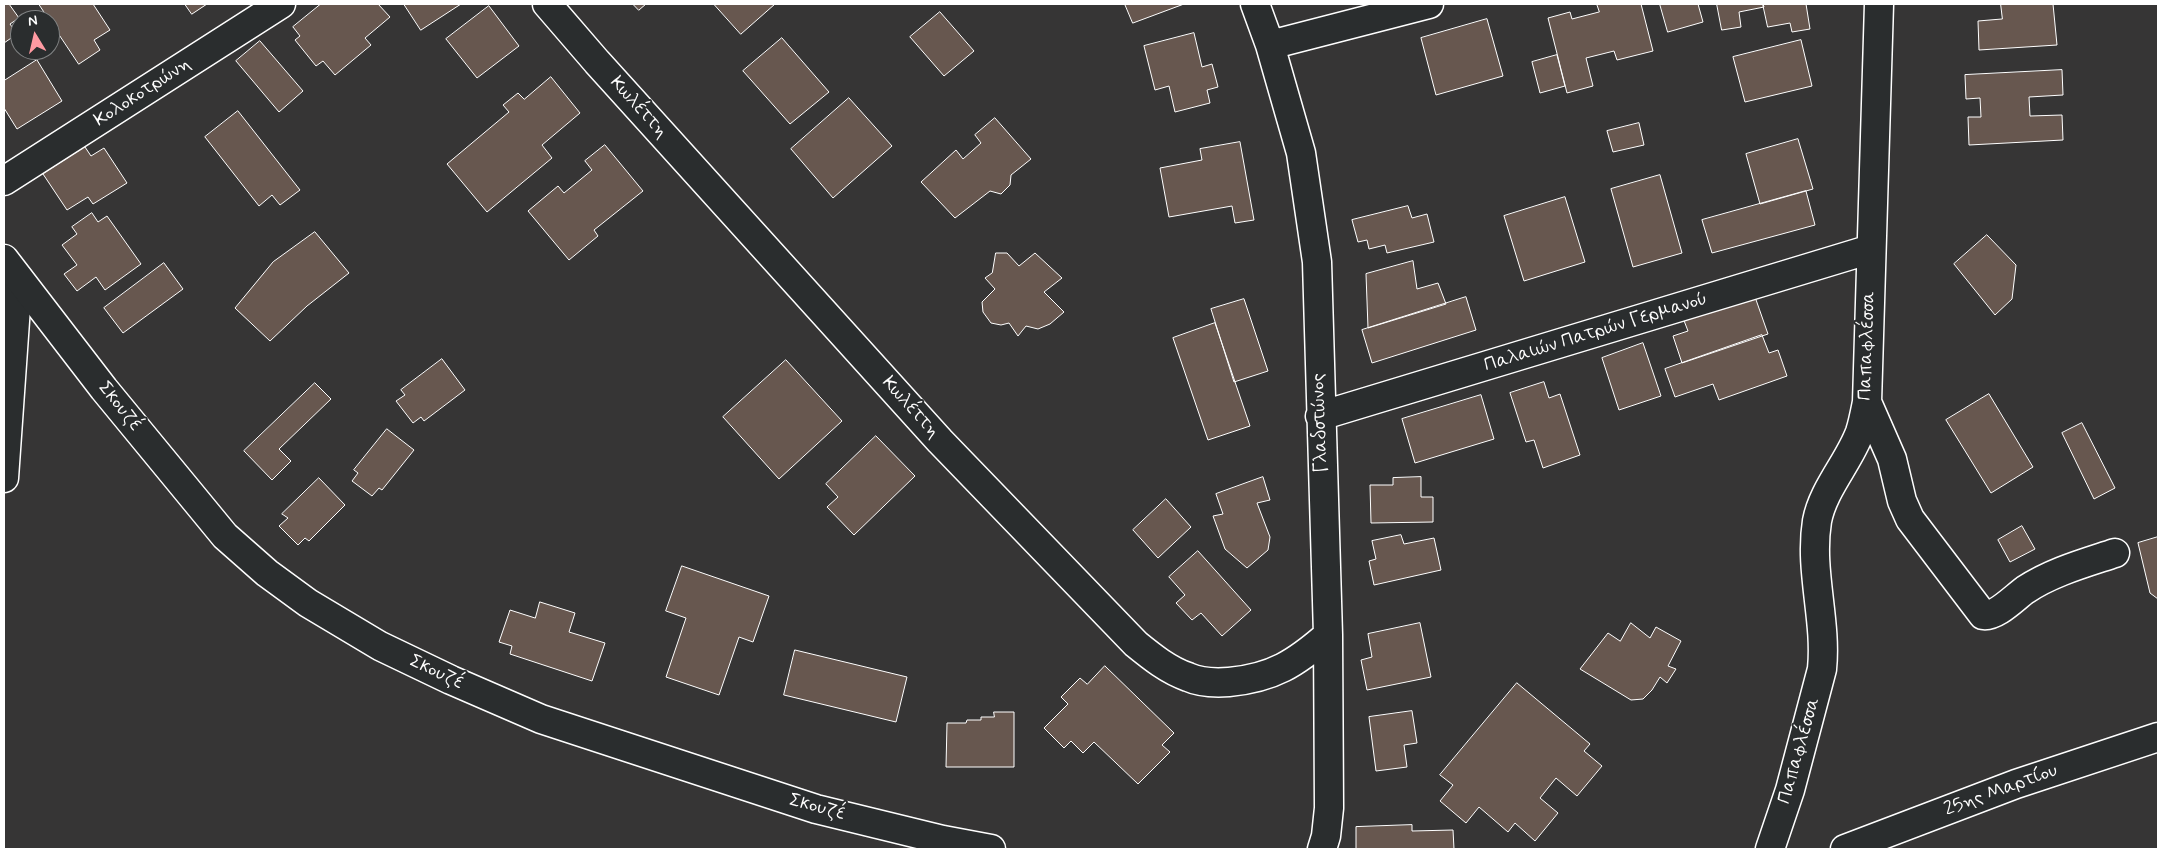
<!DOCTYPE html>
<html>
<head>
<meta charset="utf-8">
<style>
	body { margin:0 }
	#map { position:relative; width:2162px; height:853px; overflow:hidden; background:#363535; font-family:Mynerve,sans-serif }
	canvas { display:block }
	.frame { position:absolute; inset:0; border:5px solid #fff; pointer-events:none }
	.north { position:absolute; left:10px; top:10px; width:50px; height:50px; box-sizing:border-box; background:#2a2d2e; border:1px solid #7f8182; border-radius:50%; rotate:351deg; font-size:14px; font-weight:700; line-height:20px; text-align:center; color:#fff }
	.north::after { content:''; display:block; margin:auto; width:18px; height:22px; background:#ff9aa2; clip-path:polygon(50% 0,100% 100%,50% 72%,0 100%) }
</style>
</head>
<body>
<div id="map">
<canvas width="2162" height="853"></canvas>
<div class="frame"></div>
<div class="north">N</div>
</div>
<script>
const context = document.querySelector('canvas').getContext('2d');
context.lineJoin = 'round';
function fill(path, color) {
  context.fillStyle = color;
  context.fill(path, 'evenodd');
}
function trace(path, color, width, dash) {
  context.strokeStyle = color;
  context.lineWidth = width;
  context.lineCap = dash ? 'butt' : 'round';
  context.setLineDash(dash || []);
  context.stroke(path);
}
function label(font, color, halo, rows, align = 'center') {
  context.font = font + ' Mynerve,sans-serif';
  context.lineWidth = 4;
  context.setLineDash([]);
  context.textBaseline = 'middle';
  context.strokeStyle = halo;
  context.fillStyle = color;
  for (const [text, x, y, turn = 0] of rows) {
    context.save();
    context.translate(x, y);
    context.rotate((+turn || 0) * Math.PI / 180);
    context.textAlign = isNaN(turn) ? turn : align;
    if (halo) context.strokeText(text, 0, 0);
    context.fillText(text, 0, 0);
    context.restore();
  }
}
const building = new Path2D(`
	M4,4H9L19,18L10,24L17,34L4,43Z
	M39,4H93L110,30L94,40L100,50L79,64Z
	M185,4H207L192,14Z
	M321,4H378L390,17L365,38L371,45L335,75L323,61L316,66L295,40L300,36L293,27Z
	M404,4H461L421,30Z
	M633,4H646L639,10Z
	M714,4H775L741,34Z
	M1125,4H1184L1133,23Z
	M1597,4H1641L1653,51L1617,60L1614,51L1586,58L1593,86L1567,93L1548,18L1570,12L1572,19L1599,12Z
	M1660,4H1698L1703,22L1668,32Z
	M1717,4H1763L1764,7L1739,12L1741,27L1722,30Z
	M1763,4H1806L1810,29L1792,32L1790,23L1768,27Z
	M2001,4H2053L2057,45L1979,50L1978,21L2002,19Z
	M489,6L519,46L477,78L446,39Z
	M940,12L974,51L944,76L910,37Z
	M1487,19L1503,76L1436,95L1421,38Z
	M1194,33L1202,67L1212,64L1218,87L1207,90L1210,103L1175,112L1169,86L1155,90L1144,46Z
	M782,38L829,92L790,124L743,71Z
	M1801,40L1812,86L1745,102L1733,57Z
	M260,41L303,91L279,112L236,61Z
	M1557,55L1565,86L1540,93L1532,62Z
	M37,60L62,101L17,129L4,108V81Z
	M2062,70L2063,95L2029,97L2030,116L2062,115L2063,140L1969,145L1968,117H1981L1980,98L1966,99L1965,75Z
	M551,77L580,113L542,145L552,158L487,212L447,164L509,112L503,105L518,93L524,99Z
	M849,98L892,146L833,198L791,149Z
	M238,111L300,190L280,205L272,195L259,206L205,137Z
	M995,118L1031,159L1011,175L1010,185L1001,194L990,191L955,218L921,182L956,150L963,159L981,143L975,135Z
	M1639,123L1644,145L1613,152L1607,131Z
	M1798,139L1813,189L1760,204L1746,154Z
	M1240,142L1254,220L1235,223L1232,206L1169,217L1160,168L1202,160L1200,149Z
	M605,145L643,191L594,230L598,236L569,260L528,211L558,186L564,193L592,170L585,161Z
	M85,147L91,156L104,148L127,183L93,204L88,197L67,210L43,174Z
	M1660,175L1682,253L1633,267L1611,189Z
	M1806,191L1815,225L1712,253L1702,220Z
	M1565,197L1585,262L1524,281L1504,216Z
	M1408,206L1412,218L1427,214L1434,242L1387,253L1385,245L1369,249L1367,240L1358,242L1352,220Z
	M92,213L98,222L107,216L141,264L105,290L96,277L77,291L64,274L77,265L62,245L77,234L72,227Z
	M315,232L349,273L307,306L270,341L235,308L273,262Z
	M1987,235L2016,265L2012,299L1995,315L1954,264Z
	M996,253H1007L1019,266L1035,253L1062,278L1044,292L1064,312L1050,324L1038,329L1026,326L1018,336L1009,323L1001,325L991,323L983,312L982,302L995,289L985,278L992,273Z
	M1413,261L1417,289L1438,283L1446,304L1368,328L1366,274Z
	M164,263L183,289L123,333L104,308Z
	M1754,294L1768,334L1682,363L1673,336L1688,331L1683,318Z
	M1466,297L1476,330L1372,363L1362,330Z
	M1244,299L1268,371L1234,382L1211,309Z
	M1215,323L1250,426L1208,440L1173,338Z
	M1762,335L1769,353L1778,350L1787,376L1719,400L1713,384L1675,397L1665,369Z
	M1643,343L1661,396L1619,410L1602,358Z
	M442,359L465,390L424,421L421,417L413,423L396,401L405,395L401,390Z
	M786,360L842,421L779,479L723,417Z
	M1544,382L1549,398L1560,394L1580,455L1543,468L1534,440L1526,442L1510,393Z
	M315,383L331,399L279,449L291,461L272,480L244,451Z
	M1989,394L2033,467L1991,493L1946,420Z
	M1481,395L1494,439L1415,463L1402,419Z
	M2082,423L2115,488L2094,499L2062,433Z
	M387,429L414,450L382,490L379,488L372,496L352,481L358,473L354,470Z
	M876,436L915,476L854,535L827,507L838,497L826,484Z
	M1263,477L1270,500L1257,503L1270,537L1268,550L1247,568L1225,549L1213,516L1223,514L1216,494Z
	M1421,477V497H1433V522L1371,523L1370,485H1393V478Z
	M319,478L345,505L309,541L305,538L298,545L279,526L288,518L282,514Z
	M1166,499L1191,527L1158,558L1133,530Z
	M2022,526L2035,549L2010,562L1998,540Z
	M1401,535L1404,544L1434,538L1441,570L1374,585L1369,561L1376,559L1372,541Z
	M2158,537V599L2150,593L2138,543Z
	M1198,551L1251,610L1222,636L1201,613L1192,620L1176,603L1185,595L1169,577Z
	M682,566L769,596L753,642L739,637L719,695L666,677L686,618L666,611Z
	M540,602L575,613L569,632L605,643L592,681L510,654L512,646L499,642L510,610L535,618Z
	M1420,623L1431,677L1367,690L1361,660L1372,657L1368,634Z
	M1631,623L1650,638L1656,627L1681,641L1668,666L1676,669L1667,683L1660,677L1652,690L1643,699L1631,700L1580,669L1608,633L1620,641Z
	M795,650L907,677L896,722L784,695Z
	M1105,666L1174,733L1162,745L1170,752L1138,784L1094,742L1083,753L1071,741L1064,748L1044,728L1068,704L1061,697L1080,678L1087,684Z
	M1517,683L1590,744L1584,751L1602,766L1577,796L1556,778L1540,798L1558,813L1535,841L1515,823L1508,832L1479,807L1466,823L1440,801L1453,785L1440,775Z
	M1412,711L1417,743L1404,745L1407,767L1376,771L1369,717Z
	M994,712H1014V767H946L947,723H966L967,720H981V717H994Z
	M1412,825V831L1453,830L1454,849H1356V827Z`);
fill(building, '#67574f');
trace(building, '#fff', 1);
const minor = new Path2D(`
	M547,4L597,62L940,441L1136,644C1152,657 1168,670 1188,677C1201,683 1215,683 1229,682C1273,678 1296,663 1328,635
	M1255,4L1270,45L1301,153L1317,262L1328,635L1329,808L1326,836L1322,849
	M1270,45L1429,4
	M4,181L281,4
	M1867,402L1892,459L1902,501L1910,519L1983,615C1996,617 2014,598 2025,590C2052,572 2085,563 2115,553
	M1320,416L1871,249
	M4,478L18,278
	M1770,849L1790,790L1822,669C1827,620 1809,571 1817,521C1823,489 1849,462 1860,432C1863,423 1865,412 1867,402L1879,4
	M1845,849L2016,784L2158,737`);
const tertiary = new Path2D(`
	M4,259L104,389L225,536L267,573L308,603L380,646L451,680L541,719L816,809L943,840L991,849`);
trace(minor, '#fff', 31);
trace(tertiary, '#fff', 31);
trace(minor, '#2a2d2e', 28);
trace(tertiary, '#2a2d2e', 28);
label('19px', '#fff', '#2a2d2e', [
	["Κολοκοτρώνη",143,93,-33],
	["Κωλέττη",638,108,48],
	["Παλαιών Πατρών Γερμανού",1596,333,-17],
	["Παπαφλέσσα",1868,346,-88],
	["Σκουζέ",119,407,51],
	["Κωλέττη",910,408,48],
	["Γλαδστώνος",1321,423,-92],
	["Σκουζέ",436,673,25],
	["Παπαφλέσσα",1800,751,-74],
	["25ης Μαρτίου",2001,791,-20],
	["Σκουζέ",817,808,15]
]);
</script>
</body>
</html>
